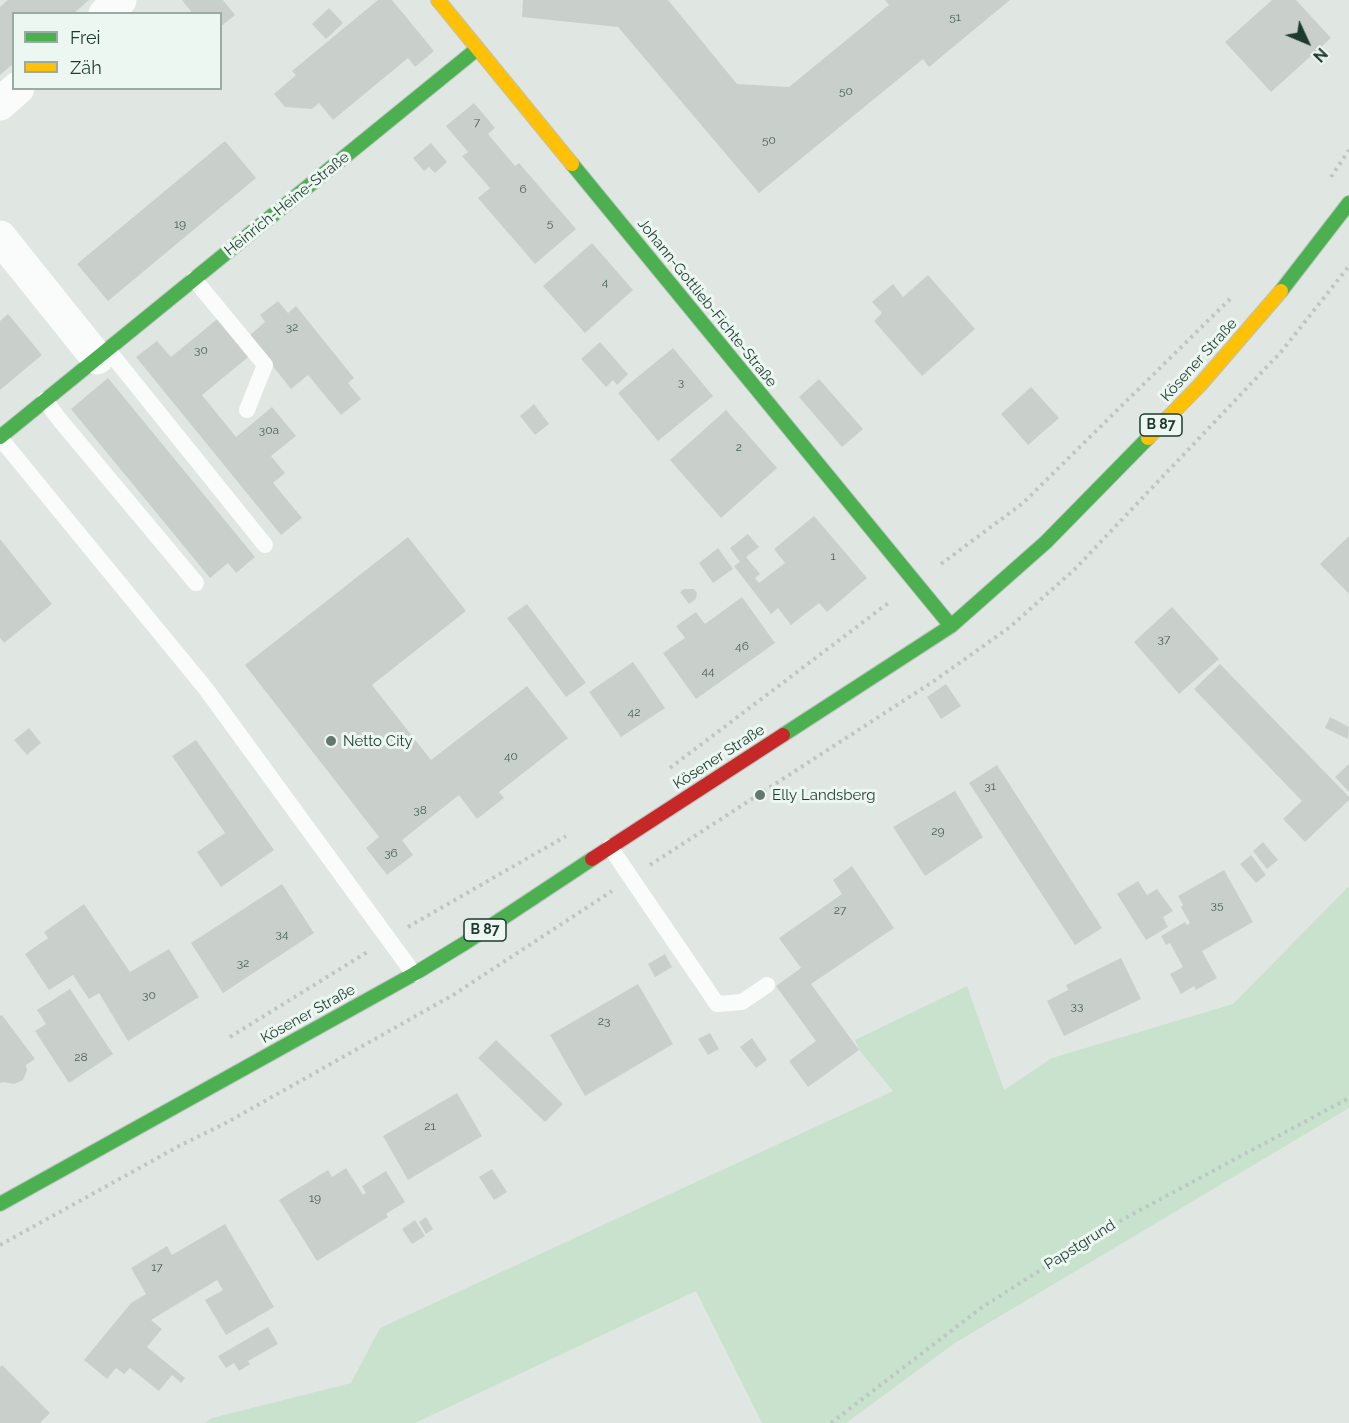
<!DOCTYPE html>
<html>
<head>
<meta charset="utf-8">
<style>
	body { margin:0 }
	#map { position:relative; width:1349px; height:1423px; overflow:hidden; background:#e0e7e3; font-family:Raleway,sans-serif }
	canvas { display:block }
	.legend { position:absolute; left:12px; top:12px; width:210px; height:78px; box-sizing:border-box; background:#edf7f1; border:2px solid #9aaba4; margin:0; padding:8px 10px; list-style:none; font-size:18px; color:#1e3a30 }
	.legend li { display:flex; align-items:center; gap:12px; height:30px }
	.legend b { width:30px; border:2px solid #9aaba4 }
	.north { position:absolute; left:1277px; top:12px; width:60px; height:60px; -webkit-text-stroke:4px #edf7f1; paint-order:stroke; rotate:134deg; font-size:16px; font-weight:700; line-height:24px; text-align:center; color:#1e3a30 }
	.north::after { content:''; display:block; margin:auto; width:21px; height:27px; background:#1e3a30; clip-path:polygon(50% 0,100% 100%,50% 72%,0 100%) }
</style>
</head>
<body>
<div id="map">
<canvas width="1349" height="1423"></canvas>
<ul class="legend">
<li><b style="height:8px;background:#4caf50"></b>Frei</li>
<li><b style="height:8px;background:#ffc107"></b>Zäh</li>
</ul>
<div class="north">N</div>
</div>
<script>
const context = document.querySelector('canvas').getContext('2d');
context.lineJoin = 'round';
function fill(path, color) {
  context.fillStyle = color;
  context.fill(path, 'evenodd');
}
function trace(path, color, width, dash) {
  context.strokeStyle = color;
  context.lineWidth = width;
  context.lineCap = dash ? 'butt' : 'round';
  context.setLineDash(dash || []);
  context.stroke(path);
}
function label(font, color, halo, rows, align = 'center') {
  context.font = font + ' Raleway,sans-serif';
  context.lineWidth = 6;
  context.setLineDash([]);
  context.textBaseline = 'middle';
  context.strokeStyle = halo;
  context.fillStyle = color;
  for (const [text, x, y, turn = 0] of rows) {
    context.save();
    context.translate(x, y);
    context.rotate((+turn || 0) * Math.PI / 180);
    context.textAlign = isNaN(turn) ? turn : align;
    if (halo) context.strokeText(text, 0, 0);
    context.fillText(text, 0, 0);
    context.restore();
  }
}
fill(new Path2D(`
	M1349,886V1108L955,1343L846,1423H762L696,1291L415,1423H205L212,1418L351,1383L380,1328L893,1091L859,1050L855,1040L967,986L1004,1090L1052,1058L1233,1004Z`), '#c8e2cd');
fill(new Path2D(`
	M8,0H89L73,14H14V63L0,75V7Z
	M182,0H223L235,15L220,27V14H193Z
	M378,0H392L434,51L415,67L408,58L333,120L319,103L312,109L285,107L274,94L296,75L292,71Z
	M523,0H668L737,84L789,87L889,5L885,0H1010L929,67L923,59L759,193L618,27L522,17Z
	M1272,0H1296L1331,38L1271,92L1225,42Z
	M329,8L343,23L326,39L312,24Z
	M474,103L495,128L488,134L515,166L519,163L576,229L535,264L478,198L490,188L462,156L468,152L446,126Z
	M225,141L256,178L108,301L77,264Z
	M431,143L447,162L435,173L429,167L424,171L413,158Z
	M592,243L633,290L585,333L543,286Z
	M928,275L975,329L922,376L874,321L882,313L872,302L893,284L903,297Z
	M278,301L288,313L296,306L354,378L348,383L361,399L341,415L308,375L291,389L249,336L265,322L260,315Z
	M8,314L42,355L0,390V321Z
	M221,316L252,354L202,395L236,437L272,407L296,436L271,456L285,473L273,483L302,518L281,535L136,357L157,341L171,357Z
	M600,342L628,374L617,385L613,380L606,387L581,359Z
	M673,348L713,396L658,441L618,393Z
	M108,378L255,557L236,573L228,563L210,578L71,409Z
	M819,379L863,429L842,447L799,397Z
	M1031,387L1059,418L1028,445L1001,414Z
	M534,404L549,424L535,435L520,416Z
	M726,410L777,468L721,518L670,460Z
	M814,516L867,578L827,612L819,603L791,625L778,608L771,614L734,566L740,562L730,548L748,534L759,547L746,557L760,574L755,578L759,583L785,563L774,549Z
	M1349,536V594L1320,564Z
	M408,537L466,611L372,685L431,760L527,686L568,738L499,792L504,798L477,819L459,795L402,840L413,855L387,875L366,848L379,837L245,665Z
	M0,539L52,604L4,643L0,638Z
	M718,548L733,569L713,583L699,563Z
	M684,589H694L697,593L696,599L689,604L680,592Z
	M742,597L775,643L696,699L663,653L685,638L676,626L696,612L705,624Z
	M527,604L586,683L566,697L507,618Z
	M1172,607L1219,659L1179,694L1134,642Z
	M633,662L665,708L621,737L589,692Z
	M1220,664L1349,797V800L1305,842L1283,819L1302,801L1194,689Z
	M946,684L961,706L941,719L927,697Z
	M1330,717L1349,727L1348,739L1325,728Z
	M29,728L41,743L27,755L14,740Z
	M196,740L274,850L221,887L197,852L225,833L172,756Z
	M1349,764V792L1335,777Z
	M997,765L1102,928L1075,945L969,783Z
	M955,791L983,837L925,876L893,827Z
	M1263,842L1278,860L1267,869L1253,851Z
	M1251,855L1266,875L1256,883L1240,864Z
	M852,866L894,928L811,984L859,1050L808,1087L789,1061L816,1041L776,986L801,968L779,938L842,894L833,880Z
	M1224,870L1253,922L1202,951L1217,978L1196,990L1194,986L1181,994L1170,974L1183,967L1170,943L1166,945L1161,936L1185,922L1187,925L1190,923L1181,907L1183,905L1178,896Z
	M1138,881L1147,895L1157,889L1173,911L1163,917L1168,927L1146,940L1117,894Z
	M282,884L314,933L223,993L191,943Z
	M84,904L130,972L169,949L199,997L128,1041L99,993L89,999L73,975L49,990L25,954L48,938L44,932Z
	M665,954L672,967L655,977L648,964Z
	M1121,958L1141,999L1064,1036L1047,1001L1068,990L1066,985Z
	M638,984L673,1044L585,1096L550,1035Z
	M70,989L113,1054L69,1083L35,1031L46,1024L37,1010Z
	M2,1015L35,1059L26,1065L27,1070L23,1080L14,1084L3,1082L0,1083V1016Z
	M710,1033L719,1049L708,1055L698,1039Z
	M752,1038L767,1060L756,1068L740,1047Z
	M496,1040L563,1104L545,1122L478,1058Z
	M457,1093L482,1136L408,1180L383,1136Z
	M346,1168L363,1195L366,1193L362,1186L386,1171L405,1202L386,1214L388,1217L317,1261L279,1200L328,1170L332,1177Z
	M492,1169L507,1192L494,1200L479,1177Z
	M426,1217L433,1229L426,1234L419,1222Z
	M415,1220L425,1236L412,1244L402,1229Z
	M225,1224L274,1307L226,1335L205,1300L223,1290L217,1280L151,1320L162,1329L147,1347L185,1378L181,1383L172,1375L159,1391L130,1368L124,1374L116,1368L107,1379L84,1360L131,1303L146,1294L131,1268L167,1246L172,1255Z
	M268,1327L278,1344L248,1361L250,1364L239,1371L234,1363L226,1368L218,1356Z
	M2,1365L50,1413L40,1423H0V1367Z`), '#c9d0cc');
const fast = new Path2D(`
	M572,164L951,626
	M1281,291L1349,203
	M0,437L477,49
	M783,735L951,626L1046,542L1148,438
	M0,1204L414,974L465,943L592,859`);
const slow = new Path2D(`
	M438,0L572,164
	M1148,438L1200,385L1281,291`);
const jam = new Path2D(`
	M592,859L783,735`);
trace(fast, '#b9c4be', 16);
trace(slow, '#b9c4be', 16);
trace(jam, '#b9c4be', 16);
trace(new Path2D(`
	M1331,177L1349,150
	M941,564L1023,503L1233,296
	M670,768L891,601
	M650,865L934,681L1010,627L1074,570L1281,352L1349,266
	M408,927L566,836
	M230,1037L369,951
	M0,1245L181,1145L224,1124L453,995L612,891
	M831,1423L981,1308L1103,1230L1349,1098`), '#bec7c4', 4, [3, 4.5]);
trace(new Path2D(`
	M194,279L265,365L247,410
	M108,350L265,545
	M45,400L59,419L196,583
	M0,438L206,689L414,974
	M610,847L717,1004L742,1002L767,985`), '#fafbfb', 16);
trace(new Path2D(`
	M105,14L120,0
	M0,104L18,88
	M0,237L97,358`), '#fafbfb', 33);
trace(fast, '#4caf50', 14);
trace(slow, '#ffc107', 14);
trace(jam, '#c62828', 14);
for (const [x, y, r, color] of [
	[331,741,6,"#62776f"],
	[760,795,6,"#62776f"]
]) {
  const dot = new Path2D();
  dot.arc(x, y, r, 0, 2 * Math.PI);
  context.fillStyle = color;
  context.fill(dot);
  trace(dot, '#edf7f1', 2);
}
label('12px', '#4a6058', null, [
	["51",955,17],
	["50",846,91],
	["7",477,122],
	["50",769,140],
	["6",523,189],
	["5",550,223],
	["19",180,224],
	["4",605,282],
	["32",292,327],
	["30",201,350],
	["3",681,382],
	["30a",269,430],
	["2",739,447],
	["1",833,556],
	["37",1164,639],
	["46",742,646],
	["44",708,671],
	["42",634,712],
	["40",511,756],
	["31",990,786],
	["38",420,810],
	["29",938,831],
	["36",391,853],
	["35",1217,905],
	["27",840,910],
	["34",282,934],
	["32",243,963],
	["30",149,995],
	["33",1077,1006],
	["23",604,1021],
	["28",81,1057],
	["21",430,1126],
	["19",315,1198],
	["17",157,1267]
]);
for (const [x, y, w] of [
	[1161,425,42],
	[485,930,42]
]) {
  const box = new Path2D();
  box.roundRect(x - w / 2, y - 11, w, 22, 4.5);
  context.fillStyle = '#edf7f1';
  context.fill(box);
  trace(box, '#1e3a30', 1.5);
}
label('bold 14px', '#1e3a30', null, [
	["B 87",1161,425],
	["B 87",485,930]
]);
label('15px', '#1e3a30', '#edf7f1', [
	["Heinrich-Heine-Straße",287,204,-39],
	["Johann-Gottlieb-Fichte-Straße",707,303,51],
	["Kösener Straße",1199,360,-48],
	["Kösener Straße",719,757,-33],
	["Kösener Straße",308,1014,-29],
	["Papstgrund",1080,1245,-32]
]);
label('15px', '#1e3a30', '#edf7f1', [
	["Netto City",343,741],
	["Elly Landsberg",772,795]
], 'left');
</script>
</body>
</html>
